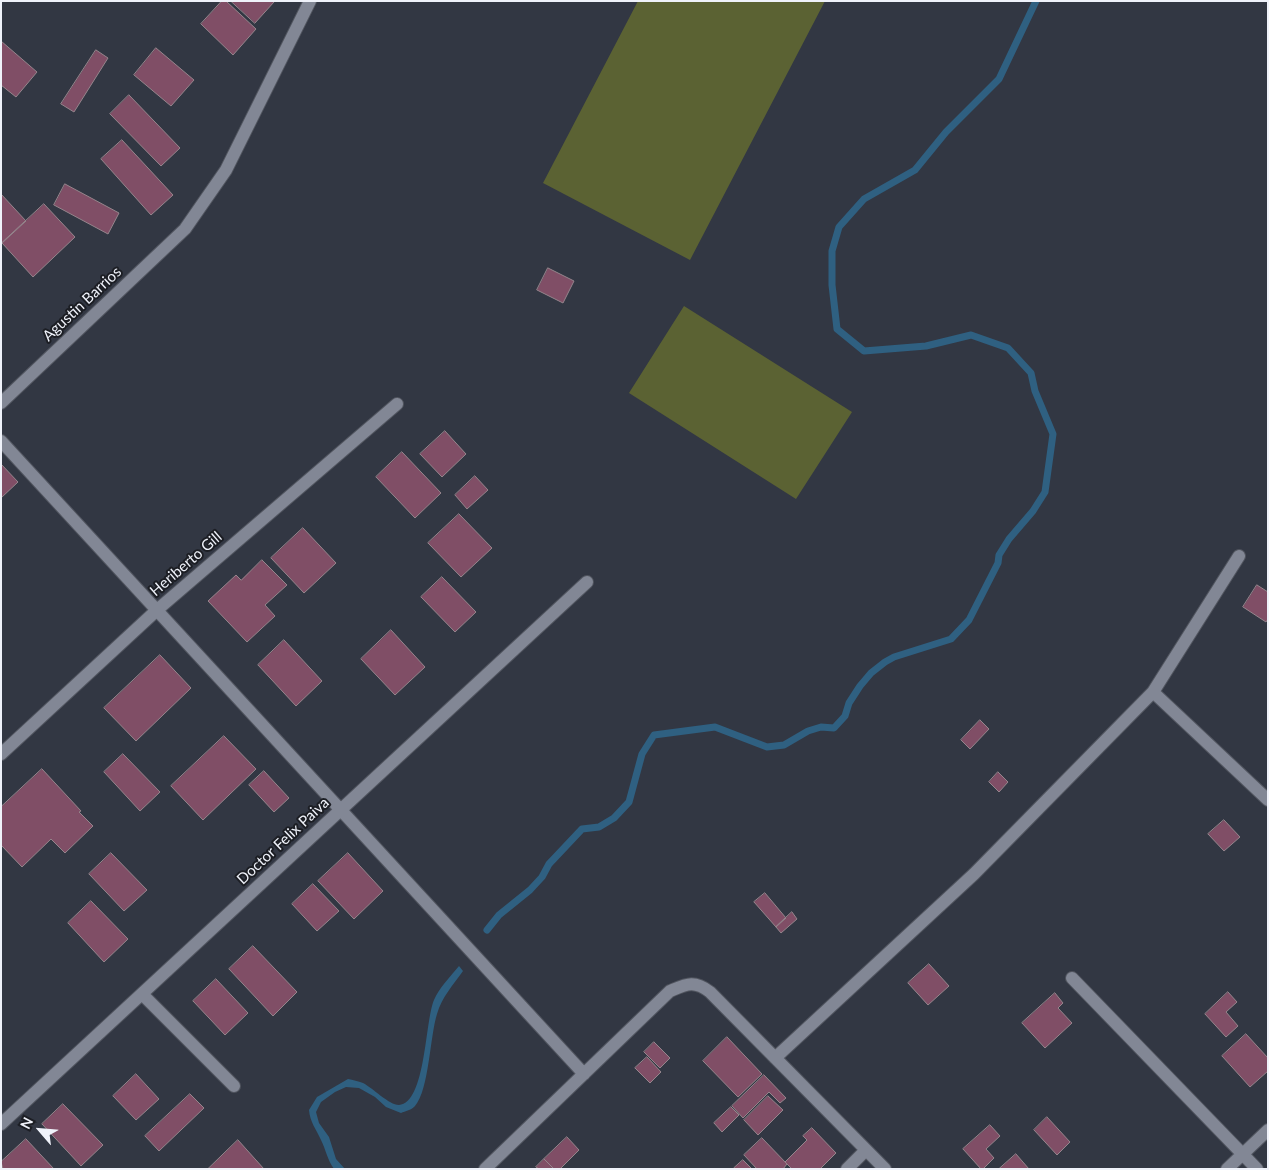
<!DOCTYPE html>
<html>
<head>
<meta charset="utf-8">
<style>
	body { margin:0 }
	#map { position:relative; width:1269px; height:1170px; overflow:hidden; background:#323743; font-family:Lato,sans-serif }
	canvas { display:block }
	.frame { position:absolute; inset:0; border:2px solid #eff2fa; pointer-events:none }
	.north { position:absolute; left:15px; top:1105px; width:50px; height:50px; -webkit-text-stroke:4px #1c1e24; paint-order:stroke; rotate:297deg; font-size:14px; font-weight:700; line-height:20px; text-align:center; color:#eff2fa }
	.north::after { content:''; display:block; margin:auto; width:18px; height:22px; background:#eff2fa; clip-path:polygon(50% 0,100% 100%,50% 72%,0 100%) }
</style>
</head>
<body>
<div id="map">
<canvas width="1269" height="1170"></canvas>
<div class="frame"></div>
<div class="north">N</div>
</div>
<script>
const context = document.querySelector('canvas').getContext('2d');
context.lineJoin = 'round';
function fill(path, color) {
  context.fillStyle = color;
  context.fill(path, 'evenodd');
}
function trace(path, color, width, dash) {
  context.strokeStyle = color;
  context.lineWidth = width;
  context.lineCap = dash ? 'butt' : 'round';
  context.setLineDash(dash || []);
  context.stroke(path);
}
function label(font, color, halo, rows, align = 'center') {
  context.font = font + ' Lato,sans-serif';
  context.lineWidth = 4;
  context.setLineDash([]);
  context.textBaseline = 'middle';
  context.strokeStyle = halo;
  context.fillStyle = color;
  for (const [text, x, y, turn = 0] of rows) {
    context.save();
    context.translate(x, y);
    context.rotate((+turn || 0) * Math.PI / 180);
    context.textAlign = isNaN(turn) ? turn : align;
    if (halo) context.strokeText(text, 0, 0);
    context.fillText(text, 0, 0);
    context.restore();
  }
}
fill(new Path2D(`
	M638,1H825L690,260L543,183Z
	M684,306L852,412L796,499L629,393Z`), '#5b6233');
fill(new Path2D(`
	M459,966L463,971C453,985 442,997 437,1014C430,1036 429,1090 415,1106C412,1110 405,1111 401,1113L386,1107L375,1097L359,1088L346,1087L335,1092L321,1102L316,1112L319,1123L329,1137L336,1159L345,1169H334C327,1159 326,1150 321,1140C316,1129 310,1122 309,1110L317,1097L348,1079C353,1080 358,1081 363,1083C373,1088 389,1105 399,1105C426,1103 425,1020 434,1000C439,988 451,976 459,966Z`), '#2f6081');
trace(new Path2D(`
	M487,930L499,915L530,890L542,877L549,864L582,829L599,827L614,818L629,802L642,754L654,735L715,727L767,747L784,745L808,731L821,727L834,728L845,716L849,703L860,686L871,673L885,662L894,657L951,639L969,620L998,563L999,555L1009,539L1033,511L1045,492L1053,434L1035,391L1031,373L1008,348L971,335L926,346L864,351L837,329L832,285V251L839,227L864,199L915,170L946,132L999,79L1036,1`), '#2f6081', 7);
const building = new Path2D(`
	M222,1H226L256,29L233,55L201,24Z
	M231,1H274V2L255,23Z
	M1,41L37,72L16,97L1,85Z
	M156,48L194,80L171,106L134,75Z
	M96,50L108,58L74,112L61,104Z
	M129,95L180,148L161,166L110,114Z
	M122,140L173,195L151,215L101,159Z
	M65,184L119,213L108,234L54,205Z
	M1,194L26,221L1,244Z
	M44,204L75,237L33,277L2,243Z
	M548,268L574,281L563,303L537,290Z
	M445,431L466,454L442,477L420,454Z
	M402,452L441,493L415,518L376,477Z
	M1,464L18,482L1,498Z
	M475,476L488,490L467,509L455,495Z
	M459,514L492,548L461,577L428,543Z
	M303,528L336,563L304,593L271,558Z
	M262,560L287,585L265,605L275,616L247,642L208,601L236,575L241,580Z
	M442,577L476,612L455,632L421,597Z
	M1257,585L1268,592V619L1266,622L1243,607Z
	M391,630L425,667L395,695L361,659Z
	M284,640L322,681L296,706L258,665Z
	M160,655L191,688L136,741L104,708Z
	M980,720L989,729L970,749L961,740Z
	M224,736L256,769L203,820L171,786Z
	M123,754L160,792L140,811L104,772Z
	M42,769L81,811L79,812L93,826L65,853L51,839L22,867L1,845V807Z
	M264,771L289,798L274,812L249,785Z
	M998,772L1008,782L999,792L989,782Z
	M1224,820L1240,837L1224,851L1208,834Z
	M111,853L147,890L124,911L89,874Z
	M348,853L383,891L354,919L318,881Z
	M313,884L339,911L317,931L292,904Z
	M765,893L786,918L776,927L754,902Z
	M91,901L128,939L104,962L68,923Z
	M792,912L797,919L781,933L776,927Z
	M253,946L297,992L273,1016L229,969Z
	M929,964L949,986L928,1005L908,983Z
	M216,979L248,1013L225,1035L193,1001Z
	M1228,992L1237,1002L1226,1012L1238,1026L1226,1037L1205,1014Z
	M1055,993L1063,1003L1058,1008L1072,1023L1045,1048L1022,1023Z
	M1246,1034L1268,1058V1071L1250,1087L1222,1056Z
	M727,1037L762,1074L738,1097L703,1061Z
	M654,1042L670,1058L660,1068L644,1052Z
	M647,1057L661,1072L650,1083L635,1068Z
	M136,1074L159,1099L136,1120L113,1096Z
	M764,1075L786,1098L780,1103L769,1092L743,1118L732,1106Z
	M190,1094L204,1108L159,1151L145,1136Z
	M768,1096L783,1110L758,1135L744,1120Z
	M63,1104L103,1145L81,1166L42,1124Z
	M731,1107L739,1115L722,1132L714,1123Z
	M1047,1117L1070,1142L1057,1155L1034,1130Z
	M990,1125L1000,1136L986,1149L994,1158L983,1169H981L963,1149Z
	M812,1128L836,1153L820,1169H792L785,1162L807,1140L803,1136Z
	M567,1137L579,1150L560,1169H554L544,1159Z
	M762,1138L787,1164L783,1169H757L744,1155Z
	M26,1139L54,1169H3L1,1162Z
	M238,1140L264,1169H208Z
	M1016,1154L1029,1169H999Z
	M544,1159L554,1169H539L536,1167Z
	M743,1160L752,1169H734V1168Z`);
fill(building, '#804e66');
trace(building, '#95858c', 1);
const minor = new Path2D(`
	M1,403L185,229L226,170L310,1
	M1,441L584,1074
	M1153,692L1268,800
	M1,754L157,610L397,404
	M1072,978L1257,1169
	M142,994L234,1086
	M775,1058L974,874L1153,692L1239,556
	M1,1124L587,582
	M485,1169L670,991C687,984 694,980 710,992L885,1169
	M847,1169L866,1150
	M1227,1169L1268,1130`);
trace(minor, '#51555f', 14);
trace(minor, '#828795', 12);
label('15px', '#eff2fa', '#1c1e24', [
	["Agustin Barrios",82,304,-43],
	["Heriberto Gill",186,564,-41],
	["Doctor Felix Paiva",283,841,-43]
]);
</script>
</body>
</html>
